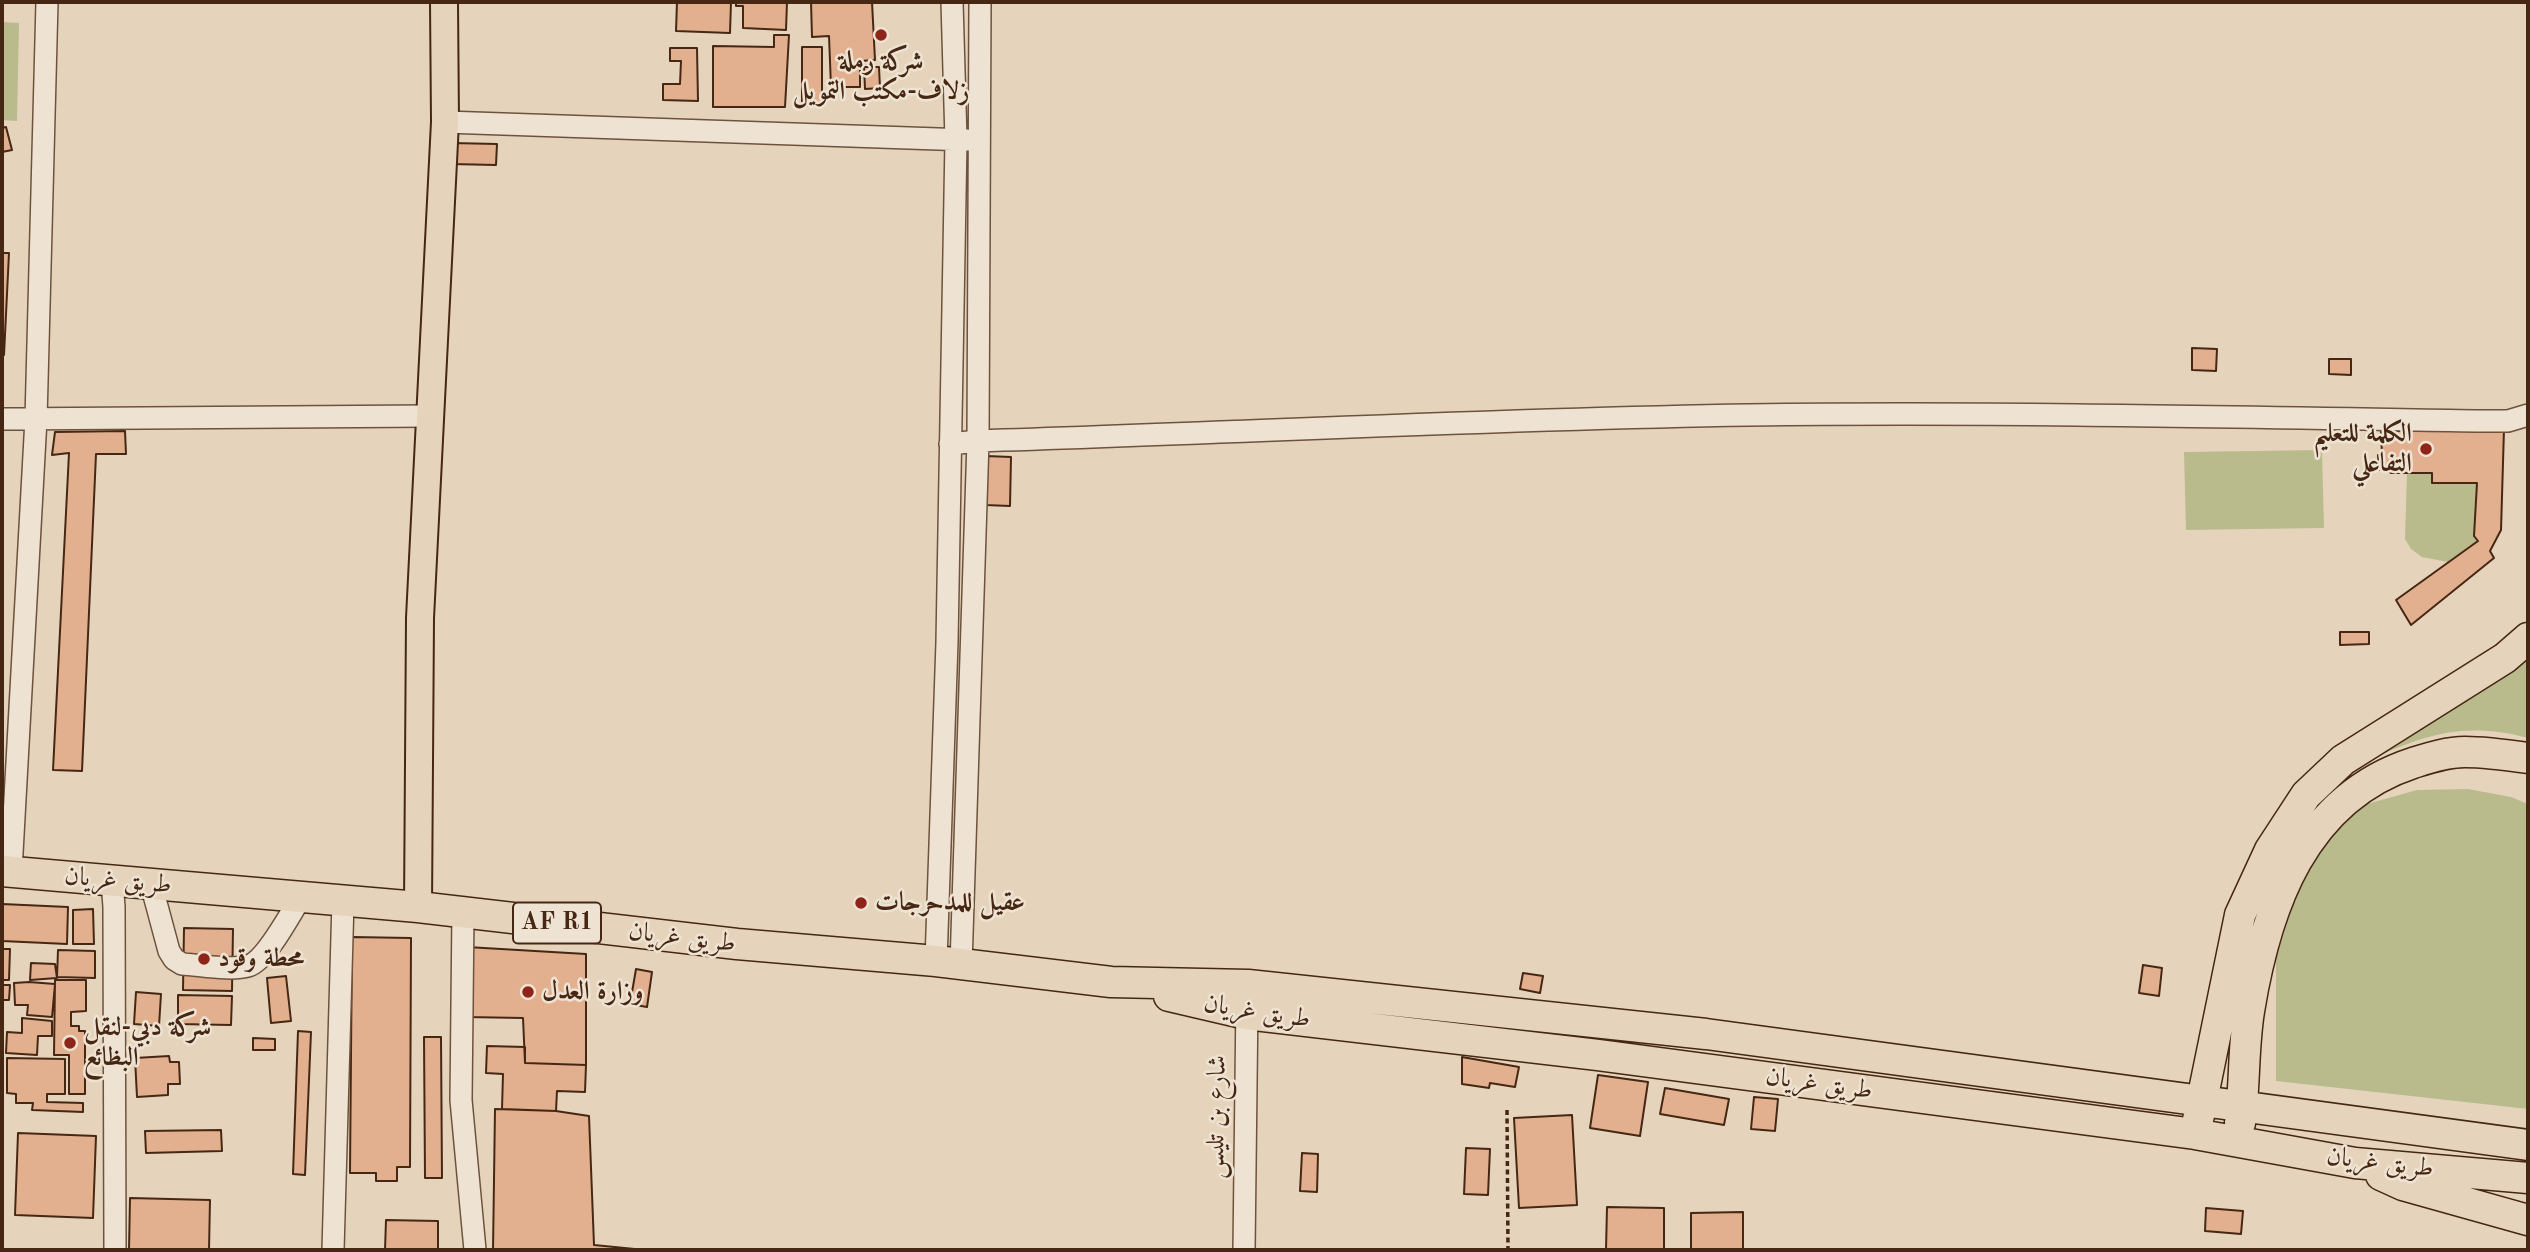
<!DOCTYPE html>
<html>
<head>
<meta charset="utf-8">
<style>
	body { margin:0 }
	#map { position:relative; width:2530px; height:1252px; overflow:hidden; background:#e5d4bb; font-family:"Old Standard TT",serif }
	canvas { display:block }
	.frame { position:absolute; inset:0; border:4px solid #462713; pointer-events:none }
</style>
</head>
<body>
<div id="map">
<canvas width="2530" height="1252"></canvas>
<div class="frame"></div>
</div>
<script>
const context = document.querySelector('canvas').getContext('2d');
context.lineJoin = 'round';
function fill(path, color) {
  context.fillStyle = color;
  context.fill(path, 'evenodd');
}
function trace(path, color, width, dash) {
  context.strokeStyle = color;
  context.lineWidth = width;
  context.lineCap = dash ? 'butt' : 'round';
  context.setLineDash(dash || []);
  context.stroke(path);
}
function label(font, color, halo, rows, align = 'center') {
  context.font = font + ' "Old Standard TT",Amiri,serif';
  context.lineWidth = 5;
  context.setLineDash([]);
  context.textBaseline = 'middle';
  context.strokeStyle = halo;
  context.fillStyle = color;
  for (const [text, x, y, turn = 0] of rows) {
    context.save();
    context.translate(x, y);
    context.rotate((+turn || 0) * Math.PI / 180);
    context.textAlign = isNaN(turn) ? turn : align;
    if (halo) context.strokeText(text, 0, 0);
    context.fillText(text, 0, 0);
    context.restore();
  }
}
fill(new Path2D(`
	M2,22L19,23L17,121L2,120Z
	M2322,450L2324,528L2186,530L2184,452Z
	M2407,473H2432L2433,483H2477L2474,536L2478,541L2448,562L2422,557L2411,549L2405,539Z
	M2528,646V738C2463,721 2424,735 2365,762Z
	M2468,789L2511,797L2528,804V1109L2276,1081V959L2299,884L2330,835L2367,804L2417,790Z`), '#b9bb8d');
const building = new Path2D(`
	M677,2H731L730,33L676,31Z
	M736,2H787L786,30L743,28V6H736Z
	M811,2H872L875,60L860,61V87H831L829,36L812,37Z
	M774,35H789L785,107H713V46L774,47Z
	M802,47H822V106H802Z
	M670,48H697L698,101L663,100V84H680L681,61H670Z
	M864,67H879L880,88L865,89Z
	M6,127L12,150L2,152V128Z
	M452,143L497,144L496,165L451,164Z
	M2,253H9L4,355H2Z
	M2192,348L2217,349L2216,371L2192,370Z
	M2329,359H2351V375L2329,374Z
	M2408,426L2504,429L2501,530L2490,551L2494,558L2411,625L2396,600L2478,541L2474,536L2477,483H2432V473H2391L2385,469L2379,470L2378,455H2382L2381,431H2408Z
	M125,431L126,454H96L82,771L53,770L69,453L52,455L55,432Z
	M986,456L1011,457L1010,506L985,505Z
	M2340,632H2369V644L2340,645Z
	M2,904L68,907L67,944L2,941Z
	M93,909L94,944H73V910Z
	M184,928L233,929L232,991L183,990Z
	M352,937L411,938L410,1167H397V1181H376V1173H350Z
	M467,947L586,954V1065L525,1063L523,1018L466,1017Z
	M2,949H10L9,980H2Z
	M58,950L95,951V978L57,977Z
	M31,963L55,964L57,978L30,980Z
	M2143,965L2162,968L2159,996L2139,993Z
	M636,969L652,972L647,1007L630,1004Z
	M1523,973L1543,976L1540,993L1520,989Z
	M286,976L291,1021L271,1023L267,978Z
	M55,980H86V1011L71,1012V1026H79V1031H85V1094H69V1055H54Z
	M29,982L55,984L52,1017L27,1015L28,1005H15L14,983Z
	M2,985H10L9,1000H2Z
	M136,992L161,994L159,1026L134,1024Z
	M178,995L232,996L231,1025L178,1024Z
	M22,1018L52,1021V1036H38L37,1055L6,1053L7,1032L22,1033Z
	M298,1031L311,1032L305,1175L293,1174Z
	M424,1037H441L442,1178H425Z
	M253,1038L275,1039V1050H253Z
	M487,1046L525,1047V1063L586,1065L585,1092L557,1091L556,1111L502,1109L503,1074L486,1073Z
	M169,1056L170,1062H179L180,1084H168V1095L137,1097L135,1058Z
	M1462,1057L1519,1067L1515,1087L1490,1083L1489,1088L1462,1084Z
	M7,1058L65,1059V1094H47V1102L83,1103V1112L32,1110L33,1103H16V1094L7,1093Z
	M1598,1075L1648,1082L1640,1136L1590,1128Z
	M1665,1088L1729,1099L1724,1125L1660,1114Z
	M1754,1097L1778,1099L1775,1131L1751,1129Z
	M495,1109L556,1111L589,1116L594,1245L645,1250H493Z
	M1572,1115L1577,1205L1519,1208L1514,1118Z
	M221,1130L222,1151L146,1153L145,1131Z
	M18,1133L96,1136L93,1218L15,1215Z
	M1466,1148L1490,1149L1488,1195L1464,1194Z
	M1302,1153L1318,1154L1317,1192L1300,1191Z
	M130,1198L210,1200L209,1250H129Z
	M1607,1207L1664,1208V1250H1606Z
	M2206,1208L2243,1211L2241,1234L2205,1231Z
	M1743,1212V1250H1691V1213Z
	M386,1220L438,1221V1250H385Z`);
fill(building, '#e2b08e');
trace(building, '#462713', 2);
const minor = new Path2D(`
	M445,122L967,140
	M2,419L429,416
	M950,444L978,441C1235,433 1492,419 1749,415C1994,412 2239,417 2483,421H2508L2528,415
	M11,871L36,419L47,2
	M112,881L114,907L115,1250
	M151,884L169,951L174,959L182,964C200,965 231,971 248,966C266,961 290,914 301,897
	M463,912L461,1100L475,1250
	M936,961L947,642L956,140L952,2
	M961,965L978,441L980,2
	M333,1250L343,901
	M1244,1250L1247,1000`);
const major = new Path2D(`
	M418,907L420,618L445,122L444,2`);
const highway = new Path2D(`
	M2,871L418,907L737,944L936,961L1111,982L1248,985L1706,1034L2528,1145
	M1169,996L1246,1014L1598,1055L2195,1134L2355,1163L2528,1178
	M2198,1120L2240,915L2270,850L2306,795L2343,760L2505,658L2528,638
	M2240,1123C2245,1086 2243,1048 2249,1011C2266,907 2303,799 2413,763C2429,758 2447,752 2465,752C2486,752 2507,755 2528,758
	M2381,1175L2403,1185L2528,1220`);
trace(minor, '#6e523d', 24);
trace(major, '#462713', 30);
trace(highway, '#462713', 33);
trace(new Path2D(`
	M1507,1110L1508,1250`), '#462713', 3.5, [5, 3.5]);
trace(minor, '#eee3d3', 21);
trace(major, '#e5d4bb', 26);
trace(highway, '#e5d4bb', 30);
for (const [x, y, r, color] of [
	[881,35,7,"#8f2418"],
	[2426,449,7,"#8f2418"],
	[861,903,7,"#8f2418"],
	[204,959,7,"#8f2418"],
	[528,992,7,"#8f2418"],
	[70,1043,7,"#8f2418"]
]) {
  const dot = new Path2D();
  dot.arc(x, y, r, 0, 2 * Math.PI);
  context.fillStyle = color;
  context.fill(dot);
  trace(dot, '#eee3d3', 2.5);
}
for (const [x, y, w] of [
	[557,923,88]
]) {
  const box = new Path2D();
  box.roundRect(x - w / 2, y - 20.5, w, 41, 5);
  context.fillStyle = '#eee3d3';
  context.fill(box);
  trace(box, '#462713', 2);
}
label('bold 24px', '#462713', null, [
	["AF R1",557,923]
]);
label('bold 26px', '#462713', '#eee3d3', [
	["شركة رملة",881,62,"center"],
	["زلاف-مكتب التمويل",881,92,"center"],
	["الكلمة للتعليم",2412,434,"right"],
	["التفاعلي",2412,464,"right"],
	["عقيل للمدحرجات",875,903],
	["محطة وقود",218,959],
	["وزارة العدل",542,992],
	["شركة دبي-لنقل",84,1028],
	["البظائع",84,1058]
], 'left');
label('26px', '#462713', '#eee3d3', [
	["طريق غريان",118,881,5],
	["طريق غريان",682,938,7],
	["طريق غريان",1257,1012,9],
	["طريق غريان",1819,1084,8],
	["شارع بن تليس",1217,1117,-89],
	["طريق غريان",2380,1163,7]
]);
</script>
</body>
</html>
